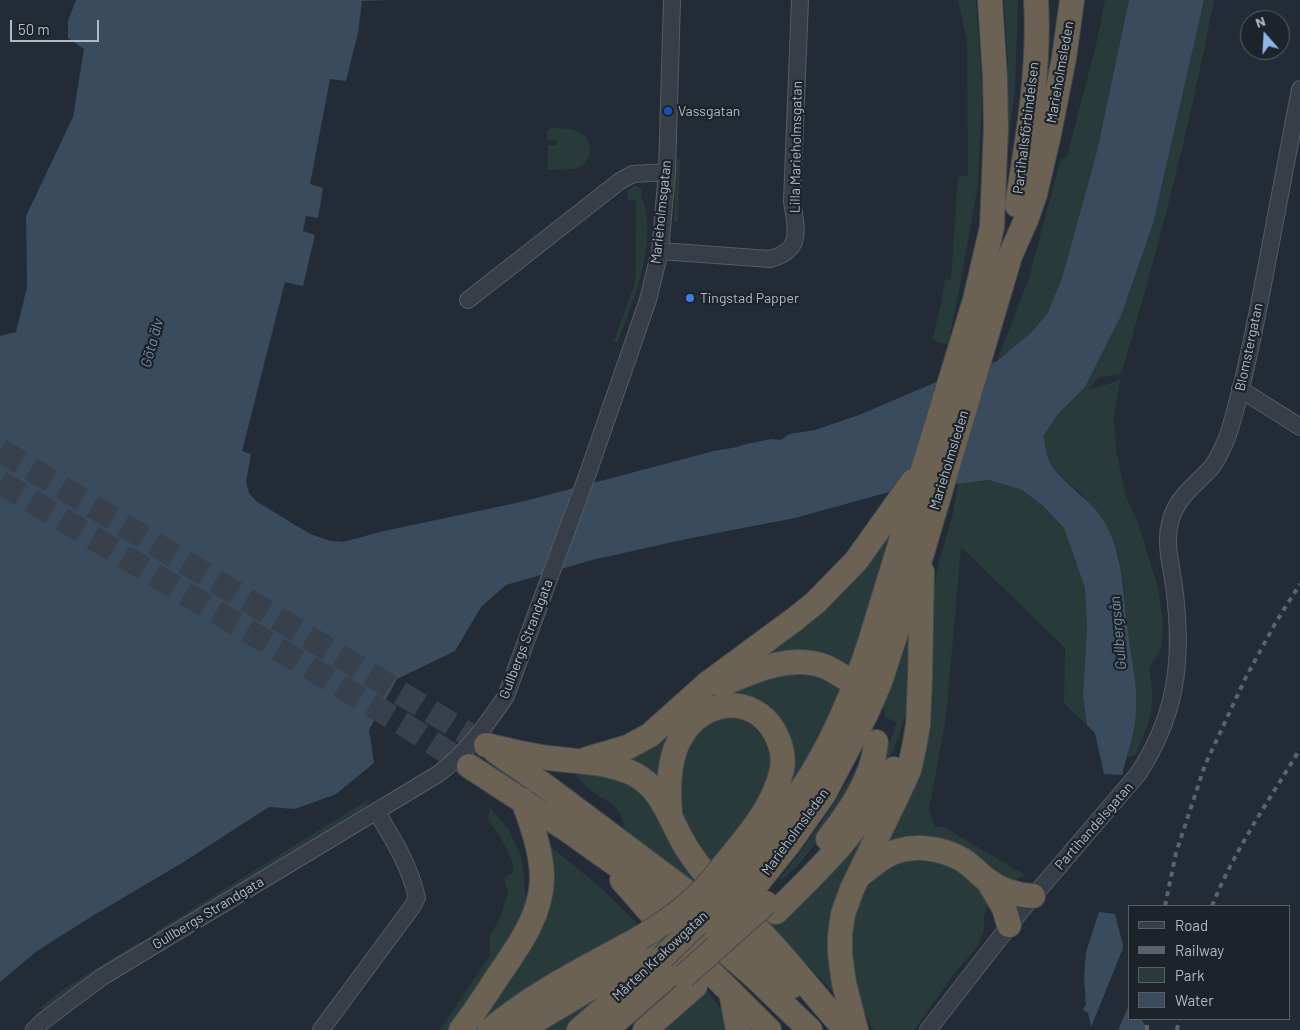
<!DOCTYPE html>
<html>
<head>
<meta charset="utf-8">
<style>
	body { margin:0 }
	#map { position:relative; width:1300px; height:1030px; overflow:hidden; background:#232c36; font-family:Barlow,sans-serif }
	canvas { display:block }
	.legend { position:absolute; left:1128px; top:905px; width:162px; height:115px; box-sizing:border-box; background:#1c232b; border:1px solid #585f68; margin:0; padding:6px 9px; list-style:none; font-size:15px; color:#b1b9c3 }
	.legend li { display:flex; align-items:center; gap:10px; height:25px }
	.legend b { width:25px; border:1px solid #585f68 }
	.north { position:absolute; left:1240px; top:10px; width:50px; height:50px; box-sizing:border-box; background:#1c232b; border:1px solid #585f68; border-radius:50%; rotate:341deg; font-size:14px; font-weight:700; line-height:20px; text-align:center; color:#b1b9c3 }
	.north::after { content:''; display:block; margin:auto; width:18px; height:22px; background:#8eb6eb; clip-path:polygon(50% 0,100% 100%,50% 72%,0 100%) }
	.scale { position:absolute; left:10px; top:20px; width:89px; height:22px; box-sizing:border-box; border:2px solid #b1b9c3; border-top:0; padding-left:6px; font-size:15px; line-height:18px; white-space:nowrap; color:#b1b9c3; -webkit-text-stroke:4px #1c232b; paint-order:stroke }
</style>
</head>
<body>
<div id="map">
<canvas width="1300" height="1030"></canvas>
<ul class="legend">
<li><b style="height:6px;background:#373e47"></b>Road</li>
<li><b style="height:6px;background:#59626d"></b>Railway</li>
<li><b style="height:14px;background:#283a39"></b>Park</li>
<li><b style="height:14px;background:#3a4b5d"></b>Water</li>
</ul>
<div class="north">N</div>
<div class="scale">50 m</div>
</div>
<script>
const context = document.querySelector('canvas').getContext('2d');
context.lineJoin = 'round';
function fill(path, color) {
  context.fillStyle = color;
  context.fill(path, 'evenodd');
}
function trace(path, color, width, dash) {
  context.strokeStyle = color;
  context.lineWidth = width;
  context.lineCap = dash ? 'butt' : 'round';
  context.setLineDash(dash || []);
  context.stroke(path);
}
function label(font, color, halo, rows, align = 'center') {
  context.font = font + ' Barlow,sans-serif';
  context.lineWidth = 4.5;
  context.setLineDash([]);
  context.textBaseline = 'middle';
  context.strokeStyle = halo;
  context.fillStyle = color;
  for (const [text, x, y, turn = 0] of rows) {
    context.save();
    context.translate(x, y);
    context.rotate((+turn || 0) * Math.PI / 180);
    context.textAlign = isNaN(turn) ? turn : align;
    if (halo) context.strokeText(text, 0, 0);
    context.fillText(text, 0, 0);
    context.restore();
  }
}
fill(new Path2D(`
	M958,0H976L982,92L978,184L961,280L948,345L932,340L941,305L945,279L951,280L958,177L968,175L967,41Z
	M1004,0H1018L1015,87L1006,165L1005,110L1008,63Z
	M1105,0H1129L1097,151L1062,278L1048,312L1033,331L997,361L1029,278L1060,161L1067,156L1097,41Z
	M1204,0H1214C1190,126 1158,251 1121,374L1099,377L1088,389L1105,385L1120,380L1114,417L1116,450L1126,497L1138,522L1158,588L1163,620L1162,647L1149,668C1157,708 1150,720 1135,756L1127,757L1131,740L1127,631L1124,585L1118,553L1083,495L1062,478L1051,464L1046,451L1044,435L1058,414L1085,387L1121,316L1153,224Z
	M551,128C567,128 590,129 590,150C590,155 588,161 584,164C576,172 558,169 547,170L548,145H557V140H547V131Z
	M676,159H680L678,221H674Z
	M637,186L642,189L641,198L643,200C657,245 634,299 618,341L616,342L614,341L635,283L636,201L627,200L628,190L632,187Z
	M989,480L1022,490L1043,506L1064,528L1085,588L1087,627L1083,696L1087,725L1064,703L1065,648L961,547L946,718L929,809L935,827H944L1025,875L1013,881L1008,886L974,859L882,847L939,562L953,513L958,483Z
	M885,535L891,537L849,669H740Z
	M916,615C914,637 914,659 912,680C909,711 898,740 885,769L882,761L888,741L891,740L897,722L886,718L882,706L900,662Z
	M816,671L843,686C826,727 806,765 780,801L767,709L695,714L665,794L623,757L711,699L783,672Z
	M737,715L755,722L776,749L771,785L713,866C704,854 694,841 687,828C680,814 676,787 678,772C681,750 701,723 722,717C727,716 733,716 737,715Z
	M861,760L864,762L820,838L800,863L782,880L780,878C810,841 836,801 861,760Z
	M593,770L644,789L701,880L695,886L624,832C624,802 603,802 585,786C581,782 578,777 575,773Z
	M371,798L367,806L159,934H156L155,932Z
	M886,800L843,893L840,999L771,927L816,885Z
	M490,807L508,829L521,856L524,876L526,915L453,1030H440L490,955V934L499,921L508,893L504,877L513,873C515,856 497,833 488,819Z
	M546,843L600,887L642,928L480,1030H469L517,966Z
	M928,857L957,868L992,902C978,917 988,922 982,937C978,949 962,963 954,974C940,992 928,1012 914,1030H873L861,1005L852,981L847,934L864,885L897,861Z
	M139,942L138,947L78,985L46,1008L38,1009L62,990Z
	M706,988L726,1017L729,1030H659Z
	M606,999L568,1030H543L588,1001Z`), '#283a39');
fill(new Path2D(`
	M76,0H387L362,1L358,33L346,81L330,79L310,184L323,188L318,218L306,216L303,231L315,235L303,286L285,282L242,451L251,454L246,482L249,493L256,501L310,534L331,541L343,542L384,531L521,502L714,451L737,447L742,445L771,439L781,440L789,434L815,430L859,415L934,383L997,361L1033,331L1048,312L1062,278L1097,151L1129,0H1204L1153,224L1121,316L1085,387L1058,414L1044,435C1045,445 1046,455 1051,464C1065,487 1092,499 1105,523C1124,557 1123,595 1128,633C1131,659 1138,686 1136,712C1135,733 1127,754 1122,775L1104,774L1095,733L1087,725L1083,696L1087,627L1085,588L1064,528L1043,506L1022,490L989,480L889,492L795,518L691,538L592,560L506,585L481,607L455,651L397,679L369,730L374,763L336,794L295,809L269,807L182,863L94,915L37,951L0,982V336L16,332L27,287L26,216L73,117L84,49L68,38V21Z
	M1099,912L1115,914L1123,945L1122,965L1129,992V1019H1141L1148,1030H1092L1088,1013L1083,1010L1086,1004L1084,977L1086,952Z`), '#3a4b5d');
fill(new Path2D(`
	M1125,943L1124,965L1129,982V1005L1118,1030H1090Z`), '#232c36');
trace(new Path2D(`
	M0,450L486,745
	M0,482L405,725L469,766`), '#38414b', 24, [24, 12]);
const minor = new Path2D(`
	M660,251L770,259C804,250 796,229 792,201L800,0
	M468,300L620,181L633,174L667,172
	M1240,389L1300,427
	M34,1030L43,1021L102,977L438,774C467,753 486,725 506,696L588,473L648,300L660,251L667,172L672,0
	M321,1030L412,907L417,898C410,866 393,839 376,811
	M928,1030L1020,912L1138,774C1176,716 1183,662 1175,594C1173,571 1164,546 1170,523C1175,499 1194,486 1210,469C1217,462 1227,439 1230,429C1245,378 1255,326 1265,274C1276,213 1288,151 1300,89`);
const highway = new Path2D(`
	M1017,205C1028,138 1040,68 1036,0
	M721,685C753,671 792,653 826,667C833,670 840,675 847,679
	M486,745C507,750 527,755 549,758C578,762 607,761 634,774C663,789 670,821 686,847C708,883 741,910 769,941C796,970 819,1001 846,1030
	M495,751L548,788L683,889L792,986
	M587,759L628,747L650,735L707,684L795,619L816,602L856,561L913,481
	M469,766L566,829L666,900L755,977L810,1030
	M670,814C668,787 668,755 684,732C710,695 760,696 778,739C782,749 784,759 782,769C774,807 747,837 723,866
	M828,839C850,811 873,778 876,742
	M861,874C869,869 877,861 886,856C909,843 941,847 963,860C972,866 979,874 987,880C1001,891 1015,895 1033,896
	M739,879C762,844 788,811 811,775C837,733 856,686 871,639L975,300L992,227L996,127L995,77L990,0
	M622,880L650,912L769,1030
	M988,881L1004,908L1009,925
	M752,890L788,845L824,794L866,714L880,682L922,553L1010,256L1026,220L1035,194L1049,134L1064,58L1072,0
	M776,912C822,867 863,827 894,769
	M731,992L738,1030
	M461,1030C474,1013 485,996 496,979C517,948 541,917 542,879C542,852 532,825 523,800
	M490,1030C535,992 589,966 640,938
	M520,1030L614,974L652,948
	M579,1030L663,957
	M606,1030L676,969
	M645,1030L695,986
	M856,1030L844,983L840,954V935L843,914L852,889L898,794L909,770L914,748L918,725L920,678L922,572`);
trace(minor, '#545c64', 18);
trace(highway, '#414951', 26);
trace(minor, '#373e47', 16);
trace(highway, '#6c6254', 24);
trace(new Path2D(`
	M1165,906L1176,853L1205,765L1246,677L1276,622L1300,584
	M1212,906C1234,851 1269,800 1300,749
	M1147,1030V1019
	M1177,1030L1179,1019`), '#59626d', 4, [5, 5]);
const highwayBridge = new Path2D(`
	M717,929L752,890
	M640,938C673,918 700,898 723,866
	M663,957L703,918L739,879
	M684,976L766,903`);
trace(highwayBridge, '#414951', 26, []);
trace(highwayBridge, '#6c6254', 24);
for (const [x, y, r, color] of [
	[668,111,5,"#1a4fb4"],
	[690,298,5,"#3f7fe0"]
]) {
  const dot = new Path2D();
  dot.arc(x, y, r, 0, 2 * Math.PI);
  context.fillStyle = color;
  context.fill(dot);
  trace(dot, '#1c232b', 2);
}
label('14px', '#b1b9c3', '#1c232b', [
	["Marieholmsleden",1060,72,-80],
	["Partihallsförbindelsen",1026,128,-83],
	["Lilla Marieholmsgatan",796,147,-89],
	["Marieholmsgatan",661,212,-84],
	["Blomstergatan",1249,347,-78],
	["Marieholmsleden",949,460,-73],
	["Gullbergs Strandgata",526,639,-69],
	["Partihandelsgatan",1094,826,-49],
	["Marieholmsleden",795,832,-54],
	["Gullbergs Strandgata",208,913,-31],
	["Mårten Krakowgatan",660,956,-43]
]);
label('14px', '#b1b9c3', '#1c232b', [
	["Vassgatan",678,111],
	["Tingstad Papper",700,298]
], 'left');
label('italic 15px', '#758ba3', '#1c232b', [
	["Göta älv",152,343,-75],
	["Gullbergsån",1118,633,-95]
]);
</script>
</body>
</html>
